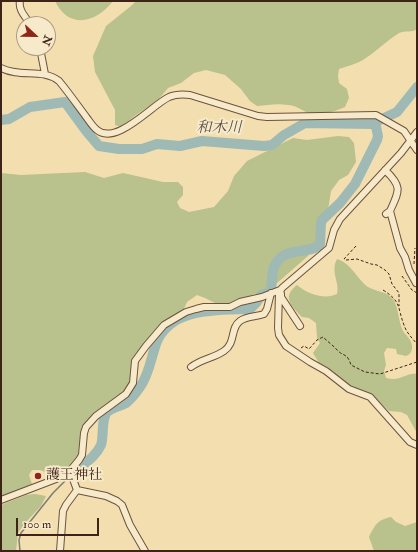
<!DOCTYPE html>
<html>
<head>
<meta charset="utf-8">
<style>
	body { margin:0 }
	#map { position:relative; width:418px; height:552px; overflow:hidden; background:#f3deaf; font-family:"IM FELL Double Pica",serif }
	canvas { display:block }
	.frame { position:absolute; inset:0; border:2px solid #402318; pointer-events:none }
	.north { position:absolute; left:16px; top:16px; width:40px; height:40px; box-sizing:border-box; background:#f7eacb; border:1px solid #ae9a83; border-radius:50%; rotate:112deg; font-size:11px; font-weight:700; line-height:16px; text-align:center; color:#402318 }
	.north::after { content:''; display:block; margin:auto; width:14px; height:18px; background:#8f2418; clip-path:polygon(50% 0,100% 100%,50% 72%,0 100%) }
	.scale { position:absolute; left:16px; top:518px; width:83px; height:18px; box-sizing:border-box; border:2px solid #402318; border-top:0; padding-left:5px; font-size:12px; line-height:14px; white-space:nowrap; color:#402318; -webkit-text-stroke:3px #f7eacb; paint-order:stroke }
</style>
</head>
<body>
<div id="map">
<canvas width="418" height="552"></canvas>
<div class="frame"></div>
<div class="north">N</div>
<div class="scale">100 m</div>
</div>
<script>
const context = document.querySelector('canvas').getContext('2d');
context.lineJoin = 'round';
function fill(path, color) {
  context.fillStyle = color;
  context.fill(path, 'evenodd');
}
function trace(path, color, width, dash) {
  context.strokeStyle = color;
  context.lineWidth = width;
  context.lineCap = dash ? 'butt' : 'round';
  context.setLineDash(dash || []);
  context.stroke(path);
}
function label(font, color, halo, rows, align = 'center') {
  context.font = font + ' "IM FELL Double Pica","Noto Serif JP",serif';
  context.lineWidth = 4;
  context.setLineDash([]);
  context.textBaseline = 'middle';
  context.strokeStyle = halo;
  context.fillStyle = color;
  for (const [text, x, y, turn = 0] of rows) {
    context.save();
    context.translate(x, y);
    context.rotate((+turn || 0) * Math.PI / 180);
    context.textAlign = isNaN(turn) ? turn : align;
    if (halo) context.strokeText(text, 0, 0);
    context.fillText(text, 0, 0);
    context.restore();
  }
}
fill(new Path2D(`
	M55,1H113C96,23 69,30 55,1Z
	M136,1H417V29C412,33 405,30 399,33C386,41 376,52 363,60C356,64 347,66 339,69L338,76L339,83L347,89L349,98L345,107C334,112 317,117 306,112C300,109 295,105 288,105C278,103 267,105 257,106L250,101L241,89L225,75L206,70L194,73L181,83L168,88L158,100L136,115L121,127L115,125V110L95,72L93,56L106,26L131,6Z
	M338,136L349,137L354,143L356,162L348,175L339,180L331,191L328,210L318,242L308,256L276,284L257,293L228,305H219L205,298L197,295L187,302L183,311L163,323L132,371L130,383L124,391L98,410L85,424L82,430L80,439L79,454L76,461L67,470L57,476L40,470H32L29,475L32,484L1,498V173L21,175L85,172L104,178L123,173L163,182H178L183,187V195L177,202L180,208L189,212L214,207L228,191L234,176L247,161L293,138L307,140Z
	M337,259C351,263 357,279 368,287C376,292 387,291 393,299C399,308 398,321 403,331C407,337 413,340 412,349C411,353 409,355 406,356L397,354L396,349L387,348L384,353L386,365L384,371L386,378C401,382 406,372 417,374V433L407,415L401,412L389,411L374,397L352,388L327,367L319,363L313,353L320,343L317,338L316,323L309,318L302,317C292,307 281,297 297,285C307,294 325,300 337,294C340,282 330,272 337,259Z
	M35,494L46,496L41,506L25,523L18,533L16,551H1V505L26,495Z
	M391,517L396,522L405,526L417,522V551H374L369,537C375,525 377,520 391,517Z`), '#b9c18c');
trace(new Path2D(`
	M20,551L19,540L21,533L53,493L70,476`), '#797e76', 1.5);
trace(new Path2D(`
	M1,120L9,119L30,107L65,102L87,132L99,146L119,149H142L157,144L180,146L202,141L264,146L272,145L284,135L305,123L371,124L397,112L417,87
	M73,473C83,464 95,458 101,445C104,437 101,419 107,412C111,408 120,406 126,403C131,399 136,393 140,387C149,375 151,358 156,344C169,308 215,310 246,309L251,308L256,303L261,295L270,292C273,284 271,275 274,267C284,244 310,256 320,244L321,223L322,220L340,203L355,184L377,140L378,136L375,122`), '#9fbab5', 10);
const street = new Path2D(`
	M20,1C18,10 26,17 30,24
	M40,48L45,74
	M1,68C21,78 42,68 59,81C69,93 78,106 87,118C90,122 93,127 97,130C116,146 152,105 169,97C176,94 182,94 190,95L258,116L267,117L376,115L404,131L417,150
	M417,132L401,153L340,219L334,230L329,248L282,288L279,293L278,328L279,335L286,346L310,362L326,371L349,389L370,397L410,442L417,445
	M385,170C403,187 399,191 390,211L386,214
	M390,211L400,248L405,257L409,270L416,283
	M281,294V297L300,326
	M191,367C201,359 214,358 224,351C236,343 230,328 240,321C247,316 256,317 264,314L267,309L271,293
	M70,471L77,490L106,496L117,501L122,505L130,525L145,551
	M1,500L56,479L70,471L79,460L82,455L84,433L86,427L96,416L126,394L133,383L135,361L146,346L164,325L186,312L196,309L204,307H230L240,302L262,297L280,290
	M60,551L63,511L66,505L77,490`);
trace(street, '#6d523e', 8);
trace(new Path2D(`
	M356,246L344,259L346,260L357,259L371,264L377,265L385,270L389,274L392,284L399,293V306
	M414,264L415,248
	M402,276L412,290L417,293
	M383,290C402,302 397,307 404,325C406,332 412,338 417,344
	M301,348L304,346L309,349L317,340L323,337C328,342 334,346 338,351C345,357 347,353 351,365L365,372L380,374L417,362`), '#402318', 1, [3, 2]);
trace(street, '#f7eacb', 6);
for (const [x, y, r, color] of [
	[38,476,4,"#8f2418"]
]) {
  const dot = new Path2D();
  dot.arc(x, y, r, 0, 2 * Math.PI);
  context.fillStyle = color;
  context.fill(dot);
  trace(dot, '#f7eacb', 1.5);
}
label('14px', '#402318', '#f7eacb', [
	["護王神社",46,476]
], 'left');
label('italic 15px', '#5c5047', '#f7eacb', [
	["和木川",219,129]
]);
</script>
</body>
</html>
